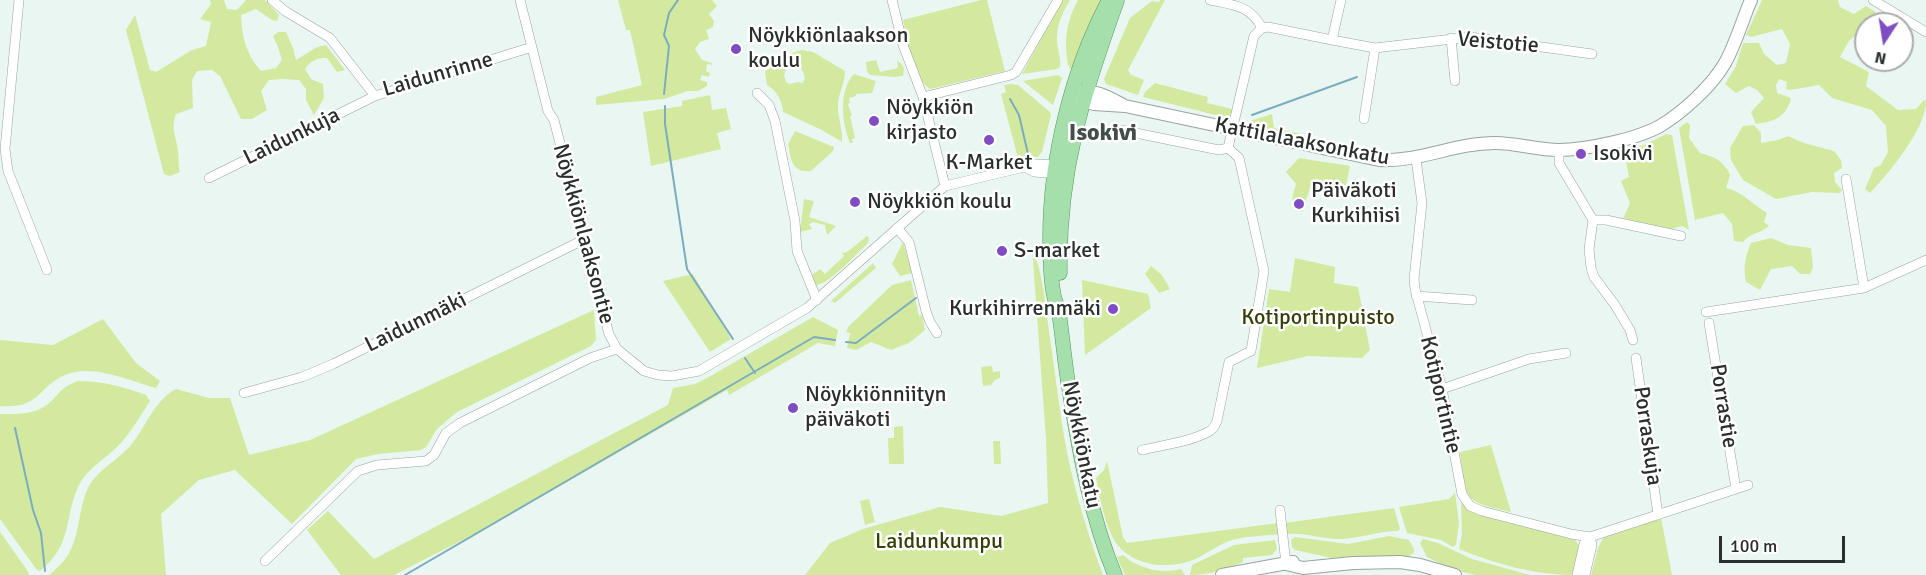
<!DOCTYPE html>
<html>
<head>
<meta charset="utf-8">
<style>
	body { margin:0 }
	#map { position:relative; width:1926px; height:575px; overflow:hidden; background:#eaf6f2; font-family:Signika,sans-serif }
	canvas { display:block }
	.north { position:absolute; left:1854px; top:12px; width:60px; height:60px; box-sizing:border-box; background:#fff; border:2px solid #aaacab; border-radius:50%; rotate:192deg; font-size:16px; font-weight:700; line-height:24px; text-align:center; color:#2a2f2d }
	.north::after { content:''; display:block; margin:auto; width:21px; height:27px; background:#804cc3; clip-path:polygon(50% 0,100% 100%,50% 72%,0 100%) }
	.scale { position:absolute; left:1719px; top:536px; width:126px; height:27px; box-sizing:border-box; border:3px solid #2a2f2d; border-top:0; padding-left:8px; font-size:18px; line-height:21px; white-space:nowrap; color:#2a2f2d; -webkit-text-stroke:4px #fff; paint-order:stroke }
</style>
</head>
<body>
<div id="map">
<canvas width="1926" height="575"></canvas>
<div class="north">N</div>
<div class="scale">100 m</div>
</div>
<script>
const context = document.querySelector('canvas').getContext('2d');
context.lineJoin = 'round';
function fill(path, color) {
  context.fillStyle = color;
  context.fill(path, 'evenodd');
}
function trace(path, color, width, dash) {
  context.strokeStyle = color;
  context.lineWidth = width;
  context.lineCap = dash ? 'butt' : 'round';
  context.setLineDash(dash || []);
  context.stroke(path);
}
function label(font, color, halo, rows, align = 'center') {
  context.font = font + ' Signika,sans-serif';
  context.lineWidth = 5;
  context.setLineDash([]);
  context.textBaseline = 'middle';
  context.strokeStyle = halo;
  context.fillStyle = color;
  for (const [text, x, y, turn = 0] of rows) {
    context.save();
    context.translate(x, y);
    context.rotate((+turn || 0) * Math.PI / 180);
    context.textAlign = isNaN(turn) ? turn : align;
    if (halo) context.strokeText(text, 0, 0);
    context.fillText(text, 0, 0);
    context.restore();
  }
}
fill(new Path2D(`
	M210,0H224L227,9L237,10L246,0H265L279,15L277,21L272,20L256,9L241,15C242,37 246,54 261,71L276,68L282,60L278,47L273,36L278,32H286L293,48L296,60L317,47L326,45L345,70L337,72L327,58C317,58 311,60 305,69L311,79L323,84L324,98L314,115L306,100V89L299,80L282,79L269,80L261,91L267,110L252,119H241L220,76L212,70L197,71L192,80L193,108L176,114C170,129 177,138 178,152C179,159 178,165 180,172L170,176L164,174L126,30L135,15L150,70L156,72L192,50L206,46L211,22L200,19L211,4Z
	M618,0H712L717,6L709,14L714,21L713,27L706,30L709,39L700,42L695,49L702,60L712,63V65L707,64L706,71L710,73L709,77L702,75L700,80L707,82V86L698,91H688L664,99L596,105V97L642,85L630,30H626Z
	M981,0H987L1005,71L930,89C911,76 908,42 903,20Z
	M1062,0H1070C1062,13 1056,27 1057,42C1058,51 1061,58 1060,67L1057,69L1022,74Z
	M1078,0H1103L1075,70L1070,68L1068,65C1064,40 1066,22 1078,0Z
	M1160,0H1165L1128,70L1131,75L1144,80L1138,95L1106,84L1104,79L1130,18L1152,1L1159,2Z
	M1762,0H1838L1840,7L1854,14L1866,6L1876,12L1872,23L1866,24V27L1849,41L1840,57L1869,72L1866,86L1898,110L1916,109L1924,100L1926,101C1926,129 1889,173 1870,193L1865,189L1874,168L1881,165L1888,152L1886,126L1872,110L1832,98L1819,85L1790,90L1786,89L1787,82L1779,79L1776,85L1777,93L1791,98C1787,117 1773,122 1756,124L1751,112L1764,98L1757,90L1749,86L1736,93L1725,84L1736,66L1743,43H1759L1764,54L1777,65L1786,63L1790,44L1782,29L1751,37L1746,35Z
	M801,50L813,52L845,71C845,83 839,92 838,104C837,116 843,128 842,142L822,130L783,112C782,100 777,91 767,85L765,72L780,59L786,70L784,75L786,82L790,84L798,82L802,83L805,79C803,68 799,63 787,64L785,55Z
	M876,60L880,72L898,68L897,61L901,63L904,68L903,76L895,77L870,75L867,71L866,62Z
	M854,74L876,81L872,93L856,94V96L849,98L850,103L848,104L852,116H850L855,138L852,139L853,143H850C842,123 838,91 854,74Z
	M1058,75L1062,78L1053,105L1023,81Z
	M1155,83L1208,97L1207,103L1232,109V112L1228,118L1143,97L1145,92Z
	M1011,84L1018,85L1050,112L1051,115L1042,152L1038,157L1018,158L1001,94L1006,92L1004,85Z
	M710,95L712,110L726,108L731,129L717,133L721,149L651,166L643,112L682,106V101Z
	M1272,114L1274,128L1302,134L1300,138L1252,127L1250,121Z
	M1687,122L1690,125L1689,138L1700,153C1714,156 1725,162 1730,175L1726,188C1743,192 1752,204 1767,213L1764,222L1769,226C1760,234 1751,232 1743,242L1734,241L1732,224L1723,213L1695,220L1679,128Z
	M1754,125L1761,133V143L1778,140L1788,136L1804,143L1834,151L1841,160L1842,168L1834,173L1835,182L1842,190L1840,193L1812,192L1776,199L1743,180L1731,160L1730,148L1743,126Z
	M795,131L834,147L833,151L811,171C792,173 791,160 788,144Z
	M1666,134L1672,135L1689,230L1682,226L1671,229L1623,219L1630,203L1621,181L1629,177L1624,150L1644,145Z
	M1299,158L1350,166L1345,190L1311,185L1302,212C1289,203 1292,198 1296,184L1286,172Z
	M804,199L814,201L809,217L836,226L827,235L825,225L813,222L809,224L812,229L800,232Z
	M867,236L869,238L868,243C856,254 830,284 814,286L811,276L820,269L825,274L844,256L842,253L847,252Z
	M1771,238L1788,245L1811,248L1813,267L1810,274H1800L1792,266L1771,269L1760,290L1746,282C1743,267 1745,257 1751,243Z
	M903,242L912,273L900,276L892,264Z
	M1032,247C1042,272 1045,298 1048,324C1053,357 1057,391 1062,424C1070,476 1085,527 1103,575H805L830,543L863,529L940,507L1001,516L1048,503L1046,439Z
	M1295,258L1335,267L1334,283L1358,287L1370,350L1362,358L1308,356L1257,368L1269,289L1290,292Z
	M873,263L876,268L835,303L831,301Z
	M1151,266L1162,275L1170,289L1159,293L1145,274Z
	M693,274L731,339L710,352L663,281Z
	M911,280L919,316L922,315L925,330L909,343L891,350L871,342L856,350L847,348L850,333L846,332L849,326L892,285Z
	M1082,280L1148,294L1151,308L1085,355Z
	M594,310L596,340L591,346L457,412L437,429L426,447L421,450L378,454L356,459L292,524L235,470L199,480L161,514L166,575H49C56,569 63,563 68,555C80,536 78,509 88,488C97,470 117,461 130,446C146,428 153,401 176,389L209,398H230L249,455L310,440Z
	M813,317L838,330L835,346L818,343L729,395L727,390L494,524L394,575H341L307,530L328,511L374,559L668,405L673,388L695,384L707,378Z
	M103,319L136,363L160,381L156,388C129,381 93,363 65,375C36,388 41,409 0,406V340L53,345Z
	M992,366L993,372L1000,371V378L995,380L991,385L983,386L981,367Z
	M78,381C102,381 124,387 146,395L150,401C140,416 131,433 118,446C106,458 87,469 79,485C63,519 74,543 40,571L37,570L0,519V414C16,414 35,415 48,404C61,393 59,388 78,381Z
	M903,426L904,464H889L888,438H894V427Z
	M993,441H1000L1001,464H994Z
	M1491,445L1511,512C1461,501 1467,501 1460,452Z
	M1107,461L1123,537L1127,543L1278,523L1280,534C1263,536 1245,536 1229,541C1216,546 1205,555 1193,560C1166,570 1130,566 1114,540C1104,522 1100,498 1096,478L1104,470Z
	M1455,493L1459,523L1456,545L1453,547L1441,540L1407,533L1399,507L1449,499Z
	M869,499L875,522L865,525L860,501Z
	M1461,502L1468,509L1488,517L1575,540L1580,546L1574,575C1534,575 1496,564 1459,549L1462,534Z
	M1394,508L1400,529L1398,531C1379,531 1361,538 1342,539C1322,539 1304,532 1285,534L1284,523Z
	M1661,518L1672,575H1591L1598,548L1603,538Z
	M0,532L27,570L29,575H0Z
	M1389,536L1409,540L1414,549V553L1407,557L1332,558L1295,550L1292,547L1291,540L1295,537L1348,544Z
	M1423,539L1438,543L1472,559L1530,575H1476L1454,570L1427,557L1420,543Z
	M1275,540L1277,549L1272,555L1243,558V562C1225,570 1209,575 1190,575L1192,565L1234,545Z
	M1123,555C1139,569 1161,574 1181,569L1185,575H1125L1117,557Z`), '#d4e9a0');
trace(new Path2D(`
	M664,94L669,46L664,35L669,13L678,0
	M1010,99L1019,115L1028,154
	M665,106V124L687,269L733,339
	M1252,115L1357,77
	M846,342L856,343L916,298
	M745,358L755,373
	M15,428L33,510L41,533L45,571
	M405,575L814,337L835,340`), '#7aadbf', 2);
const street = new Path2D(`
	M19,0L5,149L8,171L47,270
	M272,0L285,11L330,38L375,96L532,47
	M520,0L548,111L554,120L609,334L617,349L644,371L658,375L672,376L699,371L807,308L945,186L1037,164L1056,165L1060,168
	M892,0L903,45L923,97L945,186
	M1210,0C1233,5 1250,5 1262,28
	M1873,0L1926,32
	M1451,38L1455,81
	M1332,40L1375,48L1470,37L1592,54
	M757,93L769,105L775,121L795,221L797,251L817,300
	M923,97L1011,75L1016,72L1058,0
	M1364,119L1375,48
	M1121,130L1219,150L1228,148
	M1559,150V163L1593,220L1589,249L1591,268L1594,277L1615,305L1630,330L1633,340
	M1416,159L1422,203L1414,279L1415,289L1442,389L1462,494L1470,506L1482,511L1571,534L1590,537L1736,489L1709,323
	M1025,167L1034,172L1058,174
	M209,178L375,96
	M1846,179L1864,288
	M1593,220H1606L1681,236
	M897,228L909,242L926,311L930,322L937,333
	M1416,296L1472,300
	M1706,312L1864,288L1926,260
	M1636,358L1658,515
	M1442,389L1529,359L1566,353
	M244,393L302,377L333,364L583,240
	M1142,450C1163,445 1189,442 1208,432C1213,430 1215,426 1217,421L1229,362L1251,351L1264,271L1239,158L1228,148L1254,36L1262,28L1268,27L1332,40L1341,0
	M1736,489L1748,485
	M1280,510L1286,564
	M265,561L358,471L377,465L426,461L434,455L446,433L460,423L590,358L617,349
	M1577,575L1584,544L1590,537
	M1585,575L1592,545L1590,537`);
const secondary = new Path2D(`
	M1078,93C1094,88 1110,98 1123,105
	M1075,97L1094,104L1125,106L1379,160C1421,162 1454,143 1495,143C1517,143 1537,150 1559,150C1585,150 1637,139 1660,126C1682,113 1712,86 1725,63C1736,43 1742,21 1751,0
	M1286,564L1303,568L1353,563L1400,562L1420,565L1455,575
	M1222,575L1293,562`);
const primary = new Path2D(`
	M1109,0C1072,69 1050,158 1050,237C1050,255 1050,277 1054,296C1055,301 1058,307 1059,313C1063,340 1065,367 1070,394C1080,456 1091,517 1115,575
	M1060,273C1058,172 1083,95 1117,1`);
trace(street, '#98a4a0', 10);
trace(secondary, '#98a4a0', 14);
trace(primary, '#52945c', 15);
trace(street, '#fff', 9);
trace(secondary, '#fff', 12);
trace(primary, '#a4dfac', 14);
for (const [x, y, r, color] of [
	[736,49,6,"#804cc3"],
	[874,121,6,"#804cc3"],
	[989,140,6,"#804cc3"],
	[1581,154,6,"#804cc3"],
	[855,202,6,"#804cc3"],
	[1299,204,6,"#804cc3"],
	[1002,251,6,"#804cc3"],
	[1113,309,6,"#804cc3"],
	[793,408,6,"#804cc3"]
]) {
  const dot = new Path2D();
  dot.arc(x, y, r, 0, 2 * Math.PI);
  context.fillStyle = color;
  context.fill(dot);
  trace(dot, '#fff', 2);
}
label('22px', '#2a2f2d', '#fff', [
	["Nöykkiönlaakson",748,36],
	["koulu",748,61],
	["Nöykkiön",886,108],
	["kirjasto",886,133],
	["Isokivi",1593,154],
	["K-Market",989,163,"center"],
	["Päiväkoti",1311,191],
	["Kurkihiisi",1311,216],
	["Nöykkiön koulu",867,202],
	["S-market",1014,251],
	["Kurkihirrenmäki",1101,309,"right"],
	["Nöykkiönniityn",805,395],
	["päiväkoti",805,420]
], 'left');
label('22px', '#2a2f2d', '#fff', [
	["Veistotie",1498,43,5],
	["Laidunrinne",438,75,-16],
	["Laidunkuja",292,137,-26],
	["Kattilalaaksonkatu",1302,142,11],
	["Nöykkiönlaaksontie",583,234,75],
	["Laidunmäki",416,323,-26],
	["Kotiportintie",1440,395,77],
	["Porrastie",1723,406,81],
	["Porraskuja",1647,436,82],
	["Nöykkiönkatu",1081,445,79]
]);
label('22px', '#344008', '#fff', [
	["Kotiportinpuisto",1318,318],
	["Laidunkumpu",939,542]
]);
label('bold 24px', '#434d4a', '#fff', [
	["Isokivi",1103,134]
]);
</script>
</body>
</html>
